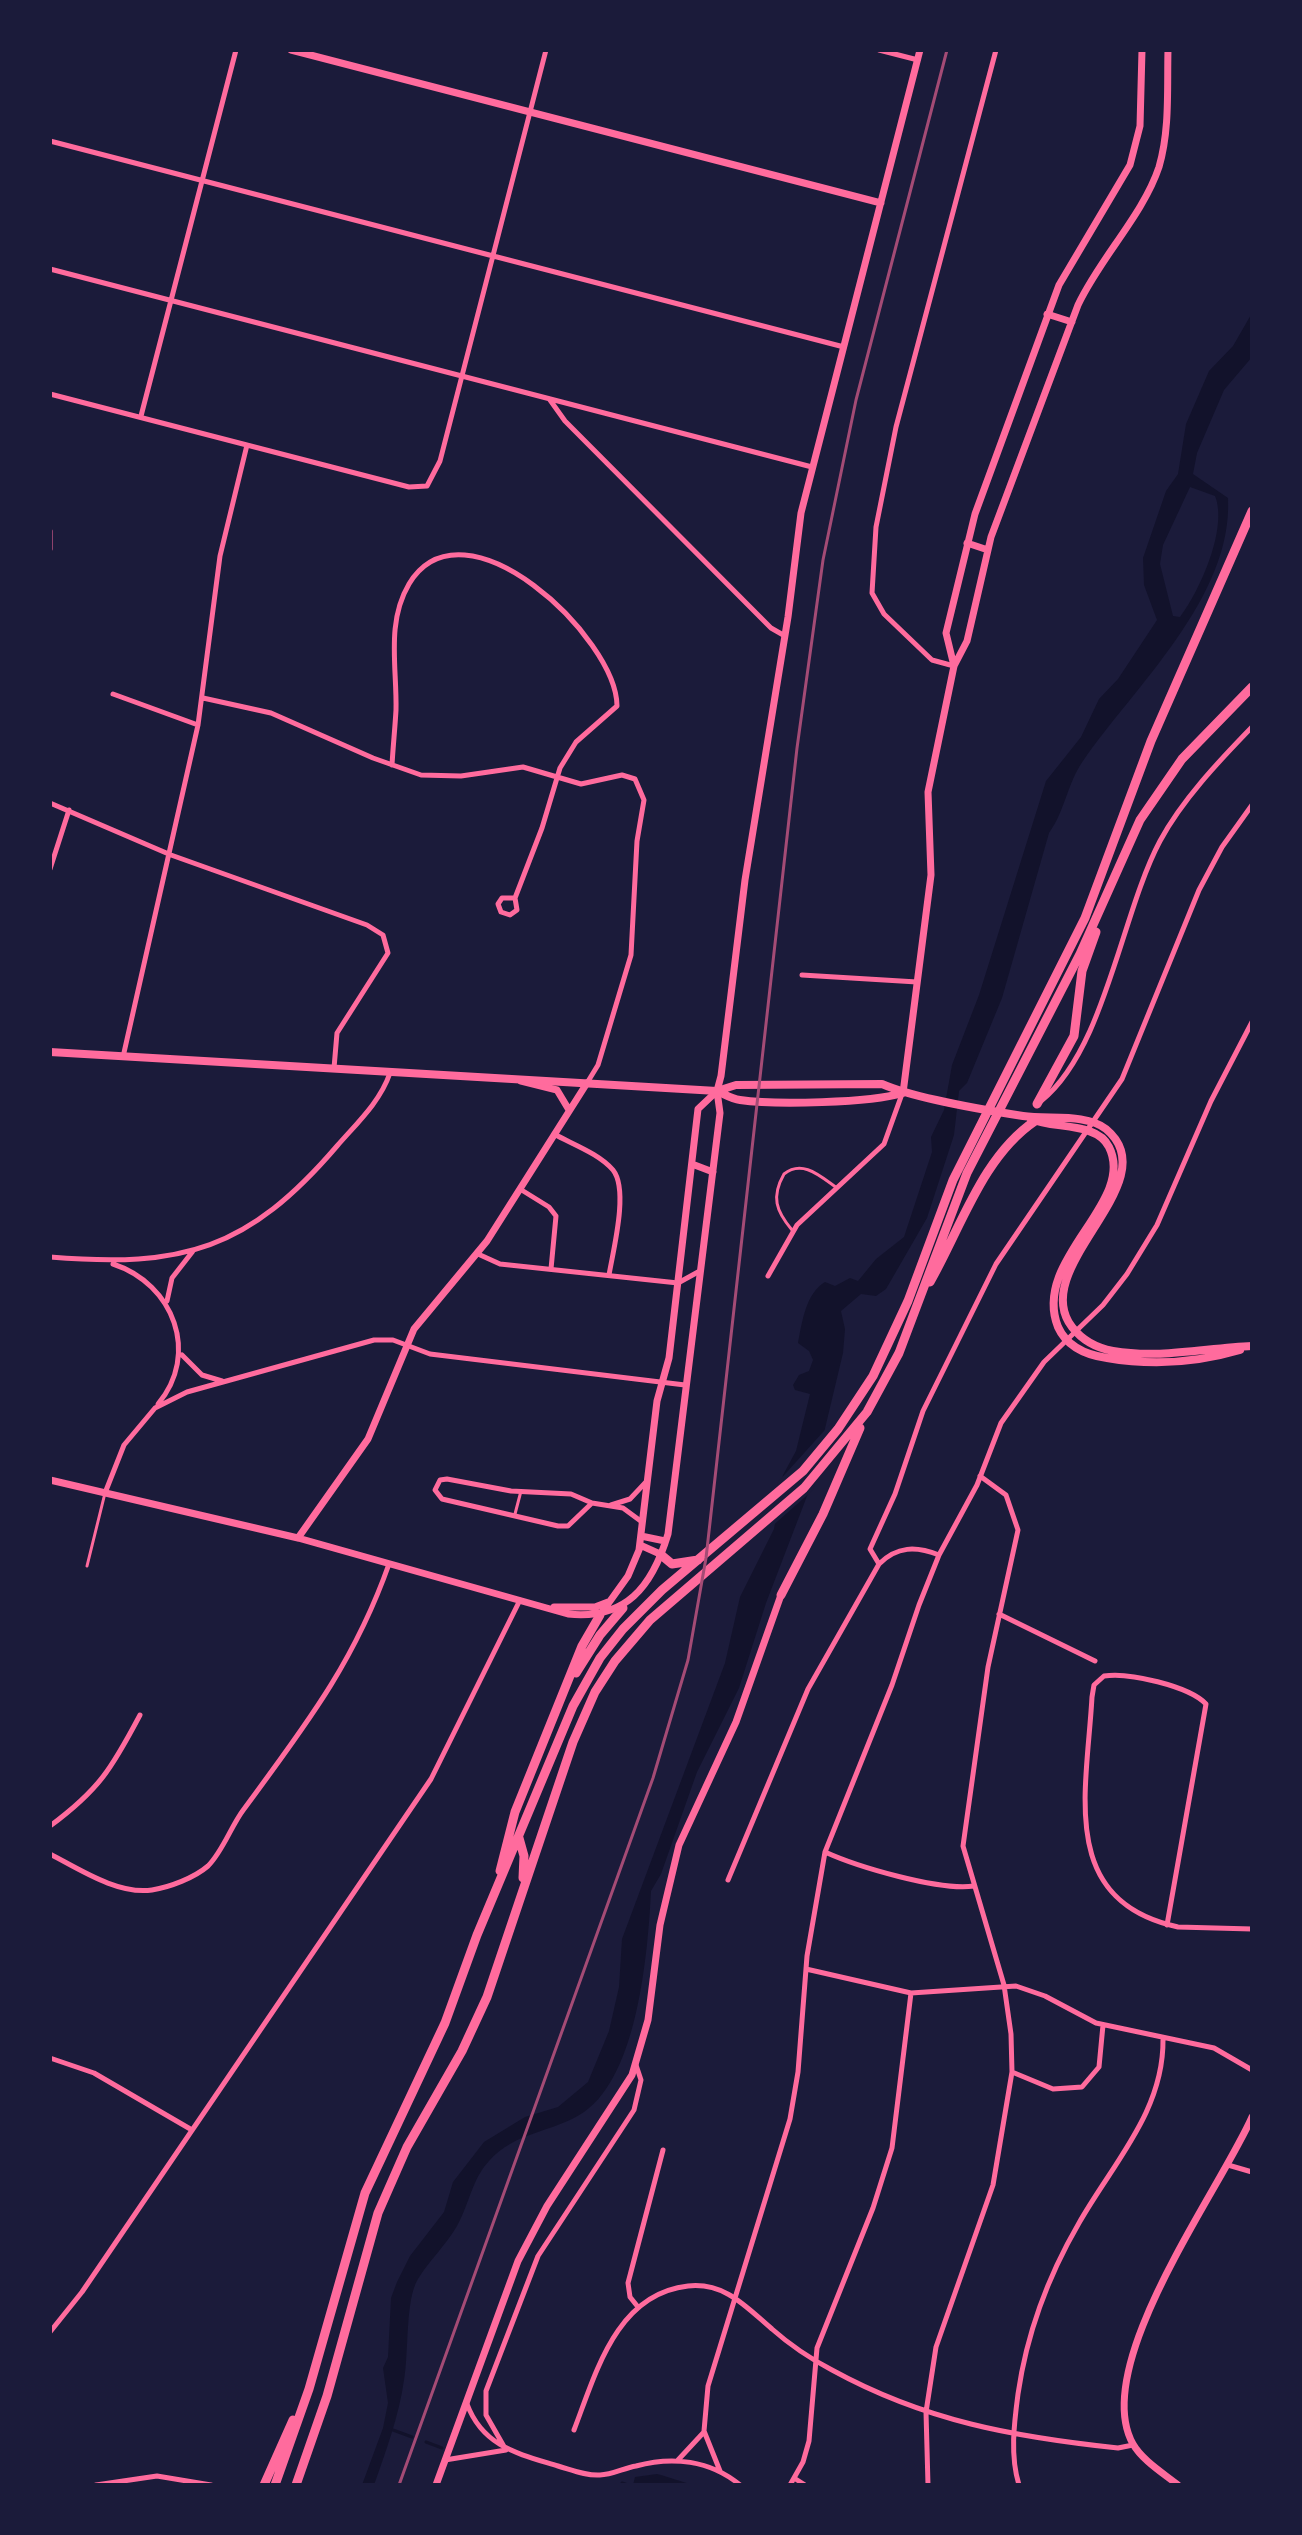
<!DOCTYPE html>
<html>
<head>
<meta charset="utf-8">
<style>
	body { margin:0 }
	#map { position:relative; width:1302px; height:2535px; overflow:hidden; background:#1b1b3a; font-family:"IBM Plex Sans",sans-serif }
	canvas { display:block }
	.frame { position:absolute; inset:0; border:52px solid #1b1b3a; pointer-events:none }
</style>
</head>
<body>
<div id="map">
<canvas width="1302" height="2535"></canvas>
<div class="frame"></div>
</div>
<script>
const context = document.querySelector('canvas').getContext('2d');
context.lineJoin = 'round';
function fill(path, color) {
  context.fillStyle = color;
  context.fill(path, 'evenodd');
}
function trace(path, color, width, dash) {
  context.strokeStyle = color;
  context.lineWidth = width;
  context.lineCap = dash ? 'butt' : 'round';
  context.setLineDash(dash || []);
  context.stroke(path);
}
fill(new Path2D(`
	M1252,313V357L1224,390L1197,453L1193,474L1228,498C1233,597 1135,686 1083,761C1067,784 1065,811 1049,833L1002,998L967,1083L959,1091L954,1135L927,1218L886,1289L876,1296L861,1294L841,1311L845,1329L843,1353L812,1483L766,1603L739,1688L697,1772L661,1874L651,1891C648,1951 638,2075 584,2112C553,2133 515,2131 489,2161C472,2179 469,2205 457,2226C446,2245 429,2261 418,2279C405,2300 409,2353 404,2380C399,2416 386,2451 374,2485H362L383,2428L388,2403L383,2368L388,2357L391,2298L397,2282L410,2256L444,2212L453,2182L484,2142L525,2117L558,2107L588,2082L609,2031L619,1987L622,1939L725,1663L740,1597L774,1529L783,1475L796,1451L810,1394L795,1390L793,1385L799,1375L809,1371L813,1360L809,1351L798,1343C802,1322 806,1293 825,1282L835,1286L850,1278L858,1281L876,1259L904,1237L932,1152L931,1137L944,1110L952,1065L979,995L1046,781L1081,737L1099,699L1118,679L1157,620L1144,585L1143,558L1166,491L1178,474L1186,424L1209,371L1233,346ZM1190,487L1215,496C1228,528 1200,591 1180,617L1173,616L1160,564L1163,545Z
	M657,2474L661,2475L693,2485H633L635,2477Z`), '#12122b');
fill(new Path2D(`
	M833,1421L813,1490L770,1528L778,1482Z`), '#1b1b3a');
trace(new Path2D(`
	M393,2430L412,2437
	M426,2442L442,2448
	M622,2483L628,2485`), '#12122b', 3);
trace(new Path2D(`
	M792,1230C776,1211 771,1197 784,1174C803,1159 821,1177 837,1188
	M515,1514L521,1491
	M87,1566L105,1493`), '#ff6b9d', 3);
trace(new Path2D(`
	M879,50L918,60
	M50,141L844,347
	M50,269L812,467
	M50,394L409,487L427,486L440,461L546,50
	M550,400L565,421L771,628L785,636
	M141,416L236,50
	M50,531V549
	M954,666L932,660L884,614L872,593L876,527L896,427L996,50
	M113,694L198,725
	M203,698L271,713L373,758L421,775L461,776L523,767L581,784L622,775L635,779L644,800L637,841L631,955L598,1065L587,1083
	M392,765C393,747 395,728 396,710C397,667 386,623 409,584C464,493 617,638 617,706L576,742L560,768L542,828L515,898L517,910L510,915L501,912L498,904L502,898H515
	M50,803L171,855L367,925L383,935L388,953L337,1033L334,1068
	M50,869L69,810
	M802,975L917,982
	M123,1057L198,725L220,556L247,445
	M1041,1101C1105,1050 1121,914 1160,841C1182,800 1219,761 1252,727
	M554,1134C572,1144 600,1154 613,1170C629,1190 613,1251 609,1275
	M520,1189L549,1207L556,1216L551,1269
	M478,1254L500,1264L678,1283L698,1272
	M50,1257C183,1268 248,1250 337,1146C357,1123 380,1102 390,1073
	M113,1264C174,1284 200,1354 158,1404
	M768,1276L797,1225L884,1144L902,1094
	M167,1301L172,1278L193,1251
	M182,1355L202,1375L222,1381
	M447,1479L511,1491L571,1494L592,1503L568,1526H558L442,1499L435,1490L440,1480Z
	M105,1493L124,1445L155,1408L187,1392L374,1340H393L430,1354L685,1385
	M592,1503L623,1508L642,1522
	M611,1505L630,1499L645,1483
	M879,1564L870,1549L895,1494L923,1411L996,1264L1122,1079L1199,890L1222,847L1252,805
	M999,1614L1095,1661
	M50,1826C99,1790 112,1768 140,1715
	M825,1852C858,1867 939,1891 974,1886
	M50,1854C79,1869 118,1895 152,1890C170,1887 194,1878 208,1866C223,1851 231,1826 244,1809C305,1726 354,1663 389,1564
	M728,1880L808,1689L879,1564C897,1546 916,1546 939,1555
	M1167,1925L1206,1704C1189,1686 1128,1672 1104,1676L1094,1685L1092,1697C1087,1790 1057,1901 1178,1927L1252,1929
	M806,1969L911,1993L1016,1986L1045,1996L1096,2023L1214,2048L1252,2070
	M50,2058L94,2073L192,2130
	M1012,2072L1053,2089L1082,2087L1099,2067L1103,2025
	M1228,2165L1252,2172
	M638,2307L630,2297L628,2283L663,2150
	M50,2332L82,2292L431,1779L520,1600
	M467,2404C483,2447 519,2454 558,2466C572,2470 586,2476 600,2475C612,2475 624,2468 636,2466C672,2456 710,2460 740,2485
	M574,2430C596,2373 616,2294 688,2286C725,2282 746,2307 772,2329C790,2345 811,2359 832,2370C925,2421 1014,2437 1118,2448L1133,2445
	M445,2460L506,2450L486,2415V2391L538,2256L634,2110L641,2080L636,2065
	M678,2460L704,2432
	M720,2471L704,2431L708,2386L790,2119L798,2072L807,1956L825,1852L892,1685L919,1605L939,1555L977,1485L1001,1423L1044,1362L1103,1305L1127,1274L1157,1225L1211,1101L1252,1022
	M794,2478L805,2485
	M96,2485L157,2476L211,2485
	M790,2485L803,2462L809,2441L817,2348L873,2208L892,2148L911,1993
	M928,2485L926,2412L936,2347L993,2185L1012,2072L1011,2034L1004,1985L963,1846L988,1667L1018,1530L1006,1495L980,1476
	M1019,2485C1010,2456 1014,2424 1018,2394C1027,2332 1047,2278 1079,2223C1113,2163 1164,2111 1163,2039`), '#ff6b9d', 5);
trace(new Path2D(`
	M291,50L881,203
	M1047,314L1072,322
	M967,543L988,550
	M954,666L946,633L975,514L1059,285L1130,165L1140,126L1142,50
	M521,1081L557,1090L569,1110
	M903,1093L931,875L928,792L954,666L967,641L991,537L1078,305C1100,258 1143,215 1159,167C1170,130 1167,88 1168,50
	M692,1164L713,1172
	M50,1480L298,1538L568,1614C626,1620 652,1587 668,1534L720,1113L717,1091
	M641,1536L665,1541
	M298,1538L368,1439L414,1329L487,1241L587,1083
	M640,1545L660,1554
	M554,1607H595L608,1602
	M600,1615L628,1576L639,1550L657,1401L669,1358L698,1109L717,1091L721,1076L745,880L788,617L801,513L920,50
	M436,2485L518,2261L547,2206L632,2075L648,2020L660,1925L679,1845L736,1722L781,1595
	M1178,2485C1163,2473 1142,2460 1133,2444C1089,2366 1220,2190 1252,2117`), '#ff6b9d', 7);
trace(new Path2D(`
	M50,1052L717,1091L736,1085L882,1084C917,1099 984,1110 1023,1116C1048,1120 1086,1113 1106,1129C1170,1182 1026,1267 1072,1327C1082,1340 1097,1348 1113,1351C1160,1359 1205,1348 1252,1346
	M717,1091C724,1094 732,1099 740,1100C774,1105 871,1103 902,1093
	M1031,1119C1054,1129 1097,1122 1109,1147C1137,1203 1031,1259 1058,1327C1067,1347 1086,1355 1107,1358C1153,1366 1196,1363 1240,1350`), '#ff6b9d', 8);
trace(new Path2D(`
	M1037,1104L1074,1036L1082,971L1096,932
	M930,1282C961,1228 982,1157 1035,1121
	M660,1554L672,1564L698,1560
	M781,1595L823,1514L860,1428
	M576,1673L600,1635L623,1608
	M519,1838L524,1856L523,1878
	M500,1871L515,1812L582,1646L600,1615
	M264,2485L293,2420
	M275,2485L309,2389L365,2193L445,2023L477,1935L573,1706L600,1658L623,1629L662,1590L803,1471L838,1429L873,1376L908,1301L953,1180L1085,918L1151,741L1252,511
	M296,2485L327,2396L378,2213L407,2147L462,2051L487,1997L573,1742L595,1692L615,1661L650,1620L804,1488L867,1412L899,1353L967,1173L1080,954L1140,820L1182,759L1252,687`), '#ff6b9d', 9);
trace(new Path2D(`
	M399,2485L653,1778L688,1660L706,1558L797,748L823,560L856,400L947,50`), '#a44b75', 3);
</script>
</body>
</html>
